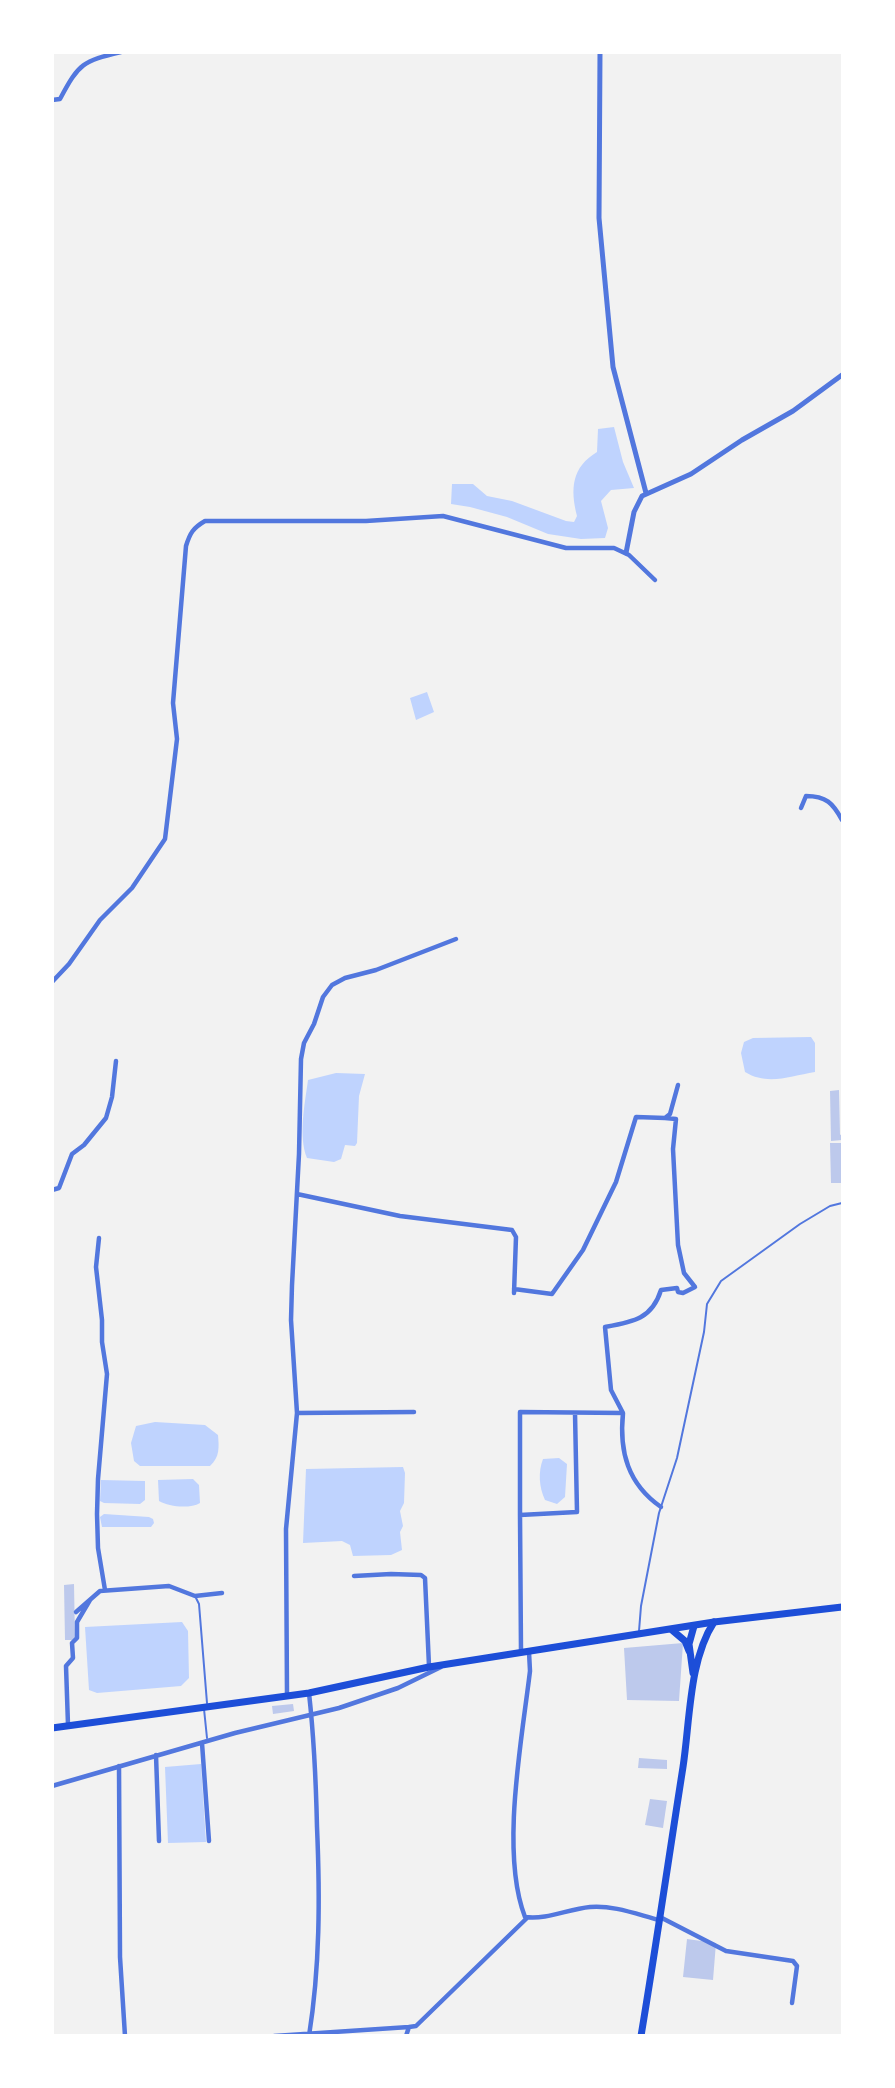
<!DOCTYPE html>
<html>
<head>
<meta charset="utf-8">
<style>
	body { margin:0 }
	#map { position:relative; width:895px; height:2088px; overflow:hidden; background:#f2f2f2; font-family:"Fira Sans",sans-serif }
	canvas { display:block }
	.frame { position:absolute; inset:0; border:54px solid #fff; pointer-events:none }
</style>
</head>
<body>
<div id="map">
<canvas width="895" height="2088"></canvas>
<div class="frame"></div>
</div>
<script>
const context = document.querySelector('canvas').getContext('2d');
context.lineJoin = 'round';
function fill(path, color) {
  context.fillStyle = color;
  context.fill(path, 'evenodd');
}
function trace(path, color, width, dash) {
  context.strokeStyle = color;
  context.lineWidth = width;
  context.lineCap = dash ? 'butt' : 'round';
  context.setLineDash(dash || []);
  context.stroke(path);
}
fill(new Path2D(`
	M614,427L623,462L634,488L611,490L601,501L608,528L605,538L581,539L548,534L507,517L470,507L451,504L452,484H473L487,496L512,501L566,521L574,522L577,516C570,488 572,467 597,452L598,429Z
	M427,692L434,712L416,720L410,698Z
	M811,1037L815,1043V1072C790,1076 768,1086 745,1072L741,1053L744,1042L753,1038Z
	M336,1073L365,1074L359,1096L357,1143L355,1146L345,1145L341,1159L334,1162L307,1158C298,1136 305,1103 308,1080Z
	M155,1422L205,1425L218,1435C219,1447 220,1457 210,1466H140L134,1461L131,1443L136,1426Z
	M559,1458L567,1464L565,1497L557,1504L545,1500C539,1487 538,1472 543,1459Z
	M403,1467L405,1473L404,1503L400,1511L403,1526L400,1532L402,1550L391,1555L353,1556L350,1545L342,1541L303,1543L306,1469Z
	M193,1479L199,1485L200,1503C190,1509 169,1507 159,1501L158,1480Z
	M101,1480L145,1481V1500L140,1504L104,1503L100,1501Z
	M104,1514L149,1517L153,1519L154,1523L151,1527H102L100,1517Z
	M182,1622L188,1631L189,1678L181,1686L97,1693L89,1690L85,1627Z
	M201,1764L206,1842L168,1843L165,1767Z`), '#bfd3fe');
fill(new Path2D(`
	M839,1090L840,1135L842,1134V1140L831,1141L830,1091Z
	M830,1143H841L842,1183H831Z
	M74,1584L75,1640H65L64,1585Z
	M683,1643L679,1701L627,1700L624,1648Z
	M293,1704L294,1711L273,1714L272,1706Z
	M639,1758L667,1760V1769L638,1768Z
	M650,1799L667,1801L663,1828L645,1825Z
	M687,1939L716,1943L713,1980L683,1977Z`), '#bdc9ec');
trace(new Path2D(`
	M196,1598L199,1604L207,1703
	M639,1631L641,1606L659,1513L677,1458L704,1332L707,1304L721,1281L800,1224L830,1206L842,1203
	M204,1709L207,1738`), '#5277de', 2);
trace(new Path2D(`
	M52,100L60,99C79,63 83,61 121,52
	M801,808L806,796C826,796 833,803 842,820
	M52,982L69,964L100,920L132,888L165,839L177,739L173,703L186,546C190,533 193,528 205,521H366L443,516L566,548H614L629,555L655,580
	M52,1190L59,1188L72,1154L84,1145L106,1118L112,1097L116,1061
	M297,1194L400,1216L512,1230L516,1237L514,1293
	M99,1238L96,1267L102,1320V1342L107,1374L98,1479L97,1514L98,1548L105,1590
	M514,1289L552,1294L583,1250L616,1182L636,1117L665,1118L670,1114L678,1085
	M297,1413L414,1412
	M623,1413L611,1390L605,1327C633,1322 652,1319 661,1290L677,1288L678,1292L683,1293L695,1287L684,1273L678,1245L673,1149L676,1119L665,1118
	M520,1515V1412L623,1413C619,1452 628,1484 661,1507
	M354,1576L391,1574L421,1575L425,1578L429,1666
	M76,1612L100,1591L169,1586L195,1596L222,1593
	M521,1652L520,1515L577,1512L575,1413
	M529,1652L530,1671C522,1739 500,1853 525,1917C547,1920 568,1909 590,1907C613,1905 636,1914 659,1920
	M309,1693C314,1738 316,1782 317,1827C320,1897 320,1967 309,2036
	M287,1696L286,1529L297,1413L291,1320L292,1285L299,1154L301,1059L304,1043L314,1024L323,997L332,985L345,978L376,970L456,939
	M68,1725L66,1666L73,1658L72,1643L77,1638V1622L90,1600
	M202,1743L209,1841
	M156,1755L159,1841
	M119,1766L120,1957L125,2036
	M52,1786L235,1733L339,1708L398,1688L441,1667
	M660,1917L726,1951L793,1961L797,1966L792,2003
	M274,2036L409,2027
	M406,2036L409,2027L416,2026L527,1918`), '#5277de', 4.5);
trace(new Path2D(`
	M600,52L599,218L613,367L646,493
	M626,553L634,512L642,496L691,474L742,440L793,411L842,375`), '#5277de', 5);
trace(new Path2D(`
	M693,1673L689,1644L694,1626
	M641,2036C656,1946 669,1856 683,1767C690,1721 689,1660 714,1622`), '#1d4ed8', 7);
trace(new Path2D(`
	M672,1630L685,1641L689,1651
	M52,1728L309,1693L429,1667L714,1622L842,1607`), '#1d4ed8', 7);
</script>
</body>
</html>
